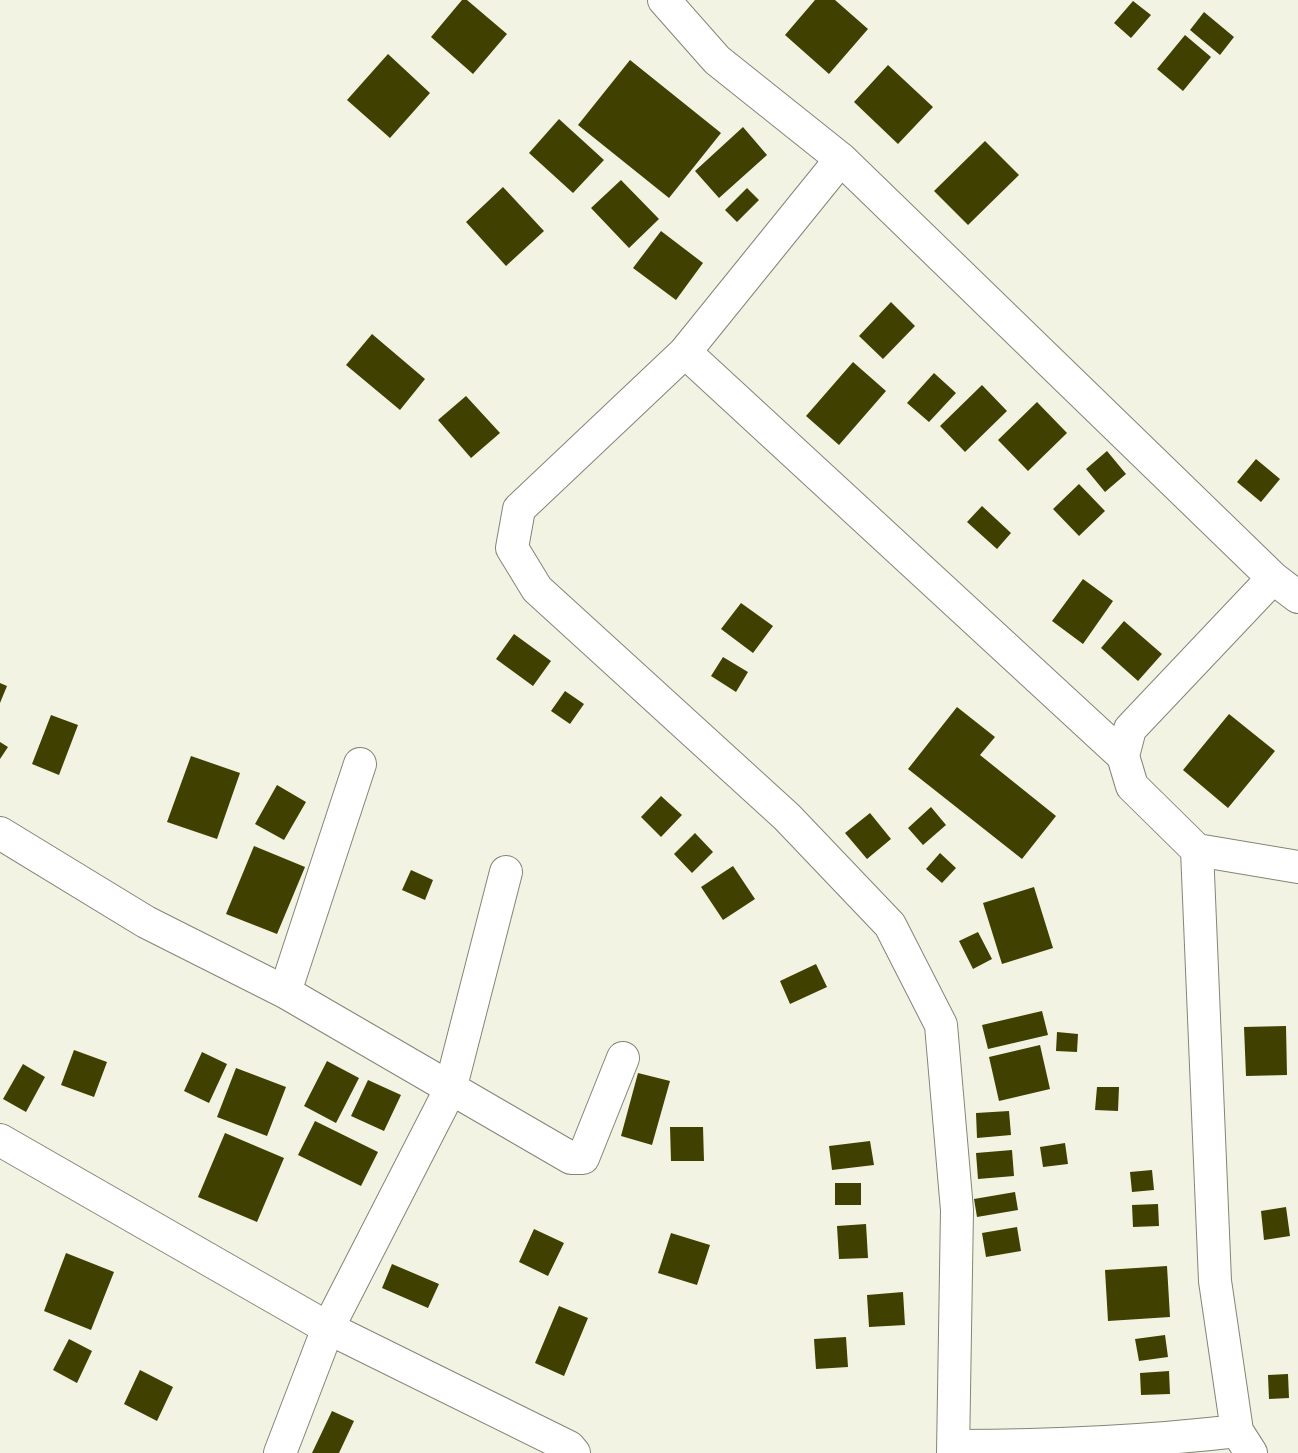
<!DOCTYPE html>
<html>
<head>
<meta charset="utf-8">
<style>
	body { margin:0 }
	canvas { display:block; background:#f2f3e2 }
</style>
</head>
<body>
<canvas width="1298" height="1453"></canvas>
<script>
const context = document.querySelector('canvas').getContext('2d');
context.lineJoin = 'round';
function fill(path, color) {
  context.fillStyle = color;
  context.fill(path, 'evenodd');
}
function trace(path, color, width, dash) {
  context.strokeStyle = color;
  context.lineWidth = width;
  context.lineCap = dash ? 'butt' : 'round';
  context.setLineDash(dash || []);
  context.stroke(path);
}
fill(new Path2D(`
	M462,0H467L507,34L473,74L431,37Z
	M815,0H835L868,29L829,74L785,35Z
	M1133,1L1151,15L1131,38L1114,23Z
	M1204,12L1234,37L1220,55L1190,30Z
	M1185,35L1211,57L1183,91L1157,69Z
	M388,54L430,93L390,138L347,100Z
	M630,60L721,133L669,198L578,125Z
	M888,65L933,107L898,144L854,102Z
	M559,119L604,160L573,193L529,153Z
	M743,127L767,155L719,198L695,171Z
	M985,141L1019,175L968,225L934,191Z
	M621,180L659,219L629,248L591,208Z
	M503,187L544,231L506,266L466,222Z
	M747,188L759,200L737,222L725,210Z
	M661,231L703,263L676,300L633,268Z
	M891,302L915,326L883,359L859,336Z
	M372,334L425,379L400,410L346,365Z
	M853,362L886,391L839,445L806,416Z
	M934,373L956,393L929,422L907,403Z
	M982,385L1007,411L965,452L940,426Z
	M466,396L500,433L471,458L438,420Z
	M1037,402L1067,433L1028,471L998,440Z
	M1107,451L1126,474L1105,492L1086,469Z
	M1256,459L1280,479L1261,502L1237,482Z
	M1079,484L1105,511L1079,536L1053,509Z
	M982,506L1011,533L997,549L967,522Z
	M1083,579L1113,601L1083,644L1052,621Z
	M741,603L773,626L753,653L721,629Z
	M1124,621L1162,654L1138,681L1101,648Z
	M514,634L551,661L533,686L496,659Z
	M723,657L748,672L736,692L711,676Z
	M0,683L7,686L0,703Z
	M565,691L584,704L570,724L551,711Z
	M957,707L995,737L980,755L1056,816L1022,859L908,769Z
	M1229,714L1275,751L1228,808L1183,770Z
	M51,715L78,725L59,775L32,764Z
	M0,742L8,747L0,759Z
	M191,756L240,773L217,839L167,822Z
	M277,785L306,802L284,840L255,824Z
	M661,796L682,815L661,837L641,817Z
	M931,807L946,825L923,845L908,828Z
	M870,813L891,839L867,859L845,833Z
	M695,833L713,852L692,873L674,854Z
	M254,846L305,867L277,934L226,914Z
	M940,853L956,868L942,883L926,869Z
	M733,866L755,899L723,920L701,887Z
	M411,870L433,880L425,900L402,890Z
	M1034,887L1053,948L1002,964L983,903Z
	M978,932L992,959L973,969L959,941Z
	M816,964L827,987L790,1004L780,981Z
	M1042,1011L1048,1035L988,1049L982,1025Z
	M1286,1026L1287,1075L1246,1076L1244,1027Z
	M1057,1032L1078,1034L1077,1052L1056,1051Z
	M1040,1045L1050,1089L999,1101L989,1057Z
	M74,1050L107,1062L94,1097L61,1085Z
	M202,1052L227,1064L209,1103L184,1091Z
	M327,1061L359,1078L336,1123L304,1106Z
	M23,1064L45,1077L26,1112L3,1099Z
	M236,1068L286,1087L267,1136L217,1117Z
	M638,1073L670,1081L652,1145L621,1136Z
	M368,1080L401,1095L384,1131L351,1116Z
	M1097,1087H1119L1118,1111L1095,1110Z
	M1009,1111L1011,1135L977,1138L976,1113Z
	M315,1121L378,1152L361,1186L298,1155Z
	M670,1127H703L704,1161H671Z
	M225,1133L284,1158L257,1222L198,1197Z
	M870,1141L874,1165L832,1170L829,1146Z
	M1065,1143L1068,1164L1043,1167L1040,1147Z
	M1012,1150L1014,1176L978,1179L976,1153Z
	M1152,1170L1154,1190L1132,1192L1130,1172Z
	M835,1183H861V1205H835Z
	M1015,1192L1018,1210L977,1217L974,1199Z
	M1158,1204L1159,1226L1133,1227L1132,1205Z
	M1286,1207L1290,1236L1264,1240L1261,1211Z
	M866,1224L868,1258L839,1259L837,1226Z
	M1017,1227L1021,1251L986,1257L982,1233Z
	M534,1229L564,1243L548,1276L519,1262Z
	M671,1233L710,1245L697,1285L658,1273Z
	M66,1253L114,1272L91,1330L44,1311Z
	M392,1264L439,1284L428,1308L382,1288Z
	M1167,1266L1170,1317L1108,1321L1105,1270Z
	M903,1292L905,1325L869,1327L867,1295Z
	M559,1306L588,1318L564,1376L535,1363Z
	M1165,1335L1168,1357L1139,1361L1135,1339Z
	M846,1337L848,1367L816,1369L814,1339Z
	M69,1339L92,1351L77,1383L53,1370Z
	M140,1370L173,1387L157,1421L124,1404Z
	M1169,1371L1170,1394L1141,1395L1140,1373Z
	M1288,1374L1289,1398L1269,1399L1268,1375Z
	M332,1411L354,1421L339,1453H312Z`), '#404000');
const minor = new Path2D(`
	M664,0L717,60L841,159L1273,578L1298,597
	M841,159L685,352L519,509L512,548L537,589L787,817L890,925L941,1025L957,1210L953,1453
	M685,352L1123,756
	M0,833L146,922L285,992L571,1158H583L623,1058
	M1197,850L1298,867
	M285,992L360,764
	M0,1140L328,1328L569,1447L574,1453
	M955,1446C1050,1446 1143,1442 1237,1431
	M280,1453L328,1328L450,1090L506,872
	M1251,1453L1237,1431L1215,1281L1197,850L1132,786L1123,756L1130,729L1273,578`);
trace(minor, '#848576', 34);
trace(minor, '#fff', 32);
</script>
</body>
</html>
